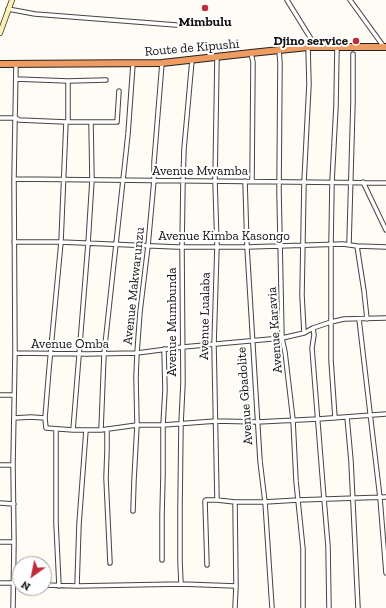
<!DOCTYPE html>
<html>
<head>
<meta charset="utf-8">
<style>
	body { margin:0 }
	#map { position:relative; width:386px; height:608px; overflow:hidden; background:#fffcf5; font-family:"Zilla Slab",serif }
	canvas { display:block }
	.north { position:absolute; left:12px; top:556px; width:40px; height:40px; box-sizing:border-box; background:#fff; border:1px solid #a0a0a0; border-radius:50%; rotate:213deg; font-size:11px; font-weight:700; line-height:16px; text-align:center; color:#111 }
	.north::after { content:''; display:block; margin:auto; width:14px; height:18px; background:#be2c3a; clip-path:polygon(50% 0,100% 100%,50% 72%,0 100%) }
</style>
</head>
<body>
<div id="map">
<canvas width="386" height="608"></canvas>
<div class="north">N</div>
</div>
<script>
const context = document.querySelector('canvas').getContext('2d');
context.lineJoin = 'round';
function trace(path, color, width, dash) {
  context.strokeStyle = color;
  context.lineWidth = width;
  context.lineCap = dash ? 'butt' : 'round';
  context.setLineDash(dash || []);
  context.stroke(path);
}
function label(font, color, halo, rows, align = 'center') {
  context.font = font + ' "Zilla Slab",serif';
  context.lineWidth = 4;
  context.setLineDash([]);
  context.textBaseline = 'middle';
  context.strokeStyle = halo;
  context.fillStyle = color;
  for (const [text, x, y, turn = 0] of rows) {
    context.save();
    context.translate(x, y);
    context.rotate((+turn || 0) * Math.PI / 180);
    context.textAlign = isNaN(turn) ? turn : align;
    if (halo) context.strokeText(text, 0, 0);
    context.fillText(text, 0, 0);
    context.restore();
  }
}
const street = new Path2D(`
	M287,0L316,47
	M350,0L384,47
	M8,9L35,14L176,25
	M279,50L280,63L279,191L282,338L285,352L293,420L296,481L303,549V608
	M251,53L253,62L252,181
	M16,79L68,81L106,80
	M0,118H16L19,120L66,122H117L119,91
	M66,122L61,242L49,369L45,418L46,428L73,430H101L137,425H163L216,421L257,422L318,419L386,414
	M68,122V81
	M14,179L386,183
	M245,181L247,247L260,461L265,502L272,608
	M363,182L386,230
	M14,242H61L177,247H247L343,244L357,246L386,247
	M349,244L353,102V54
	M357,246L364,291L367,319
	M359,319L380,498L386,573
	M313,328L314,335L312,348L324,499L328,546L329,608
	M304,333L302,295L304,182L309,84L308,47
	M15,353L87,354L137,353L183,347L282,338L304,333L313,328L331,322L344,319L386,318
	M0,395H14
	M347,417L351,461L358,608
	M14,418L31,417L45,418
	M335,418L331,360V245L332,182L336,106L337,47
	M56,429V523L59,586
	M107,429V450L106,478L110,563
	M73,430L88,244L92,180L91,122
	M101,430L104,354L128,134L133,64
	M0,465H13
	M217,500L214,345L217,246L215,181L217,57
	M235,502L236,586L235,608
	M0,503L14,504
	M133,511L134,480L137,425L136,377L137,353L140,312L148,246L154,180V162L162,63
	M0,542H14
	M162,560V515L163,475V425L165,390L164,349
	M207,565L205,501L206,500H217L235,502H265L298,500L386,497
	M0,583H20
	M181,584L180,561V508L181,424L183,383L182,247L183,181L184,149L192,60
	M44,585L77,586L181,584L236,586
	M77,586L79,524L86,430
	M13,608L14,542L13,465L15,353L14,179L16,64`);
const secondary = new Path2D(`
	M0,33L12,0`);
const highway = new Path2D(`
	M0,64L162,63L251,53L308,47H386`);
trace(street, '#444', 5.5);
trace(secondary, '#333', 6);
trace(highway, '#222', 8);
trace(street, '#fff', 3.5);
trace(secondary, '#fcf0b3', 4.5);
trace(highway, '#ef9c63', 6);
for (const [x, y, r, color] of [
	[205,8,4,"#be2c3a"],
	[356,41,4,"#be2c3a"]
]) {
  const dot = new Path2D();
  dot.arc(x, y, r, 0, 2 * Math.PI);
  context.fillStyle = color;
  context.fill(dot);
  trace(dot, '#fff', 1.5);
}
label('bold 13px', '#111', '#fff', [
	["Mimbulu",205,22],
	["Djino service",348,41,"right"]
]);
label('13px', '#111', '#fff', [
	["Route de Kipushi",192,48,-5],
	["Avenue Mwamba",200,171],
	["Avenue Kimba Kasongo",224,236],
	["Avenue Makwarunzu",134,286,-84],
	["Avenue Lualaba",205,316,-89],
	["Avenue Mumbunda",172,322,-90],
	["Avenue Karavia",275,330,-94],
	["Avenue Omba",70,344],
	["Avenue Gbadolite",245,396,-94]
]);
</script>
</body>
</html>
